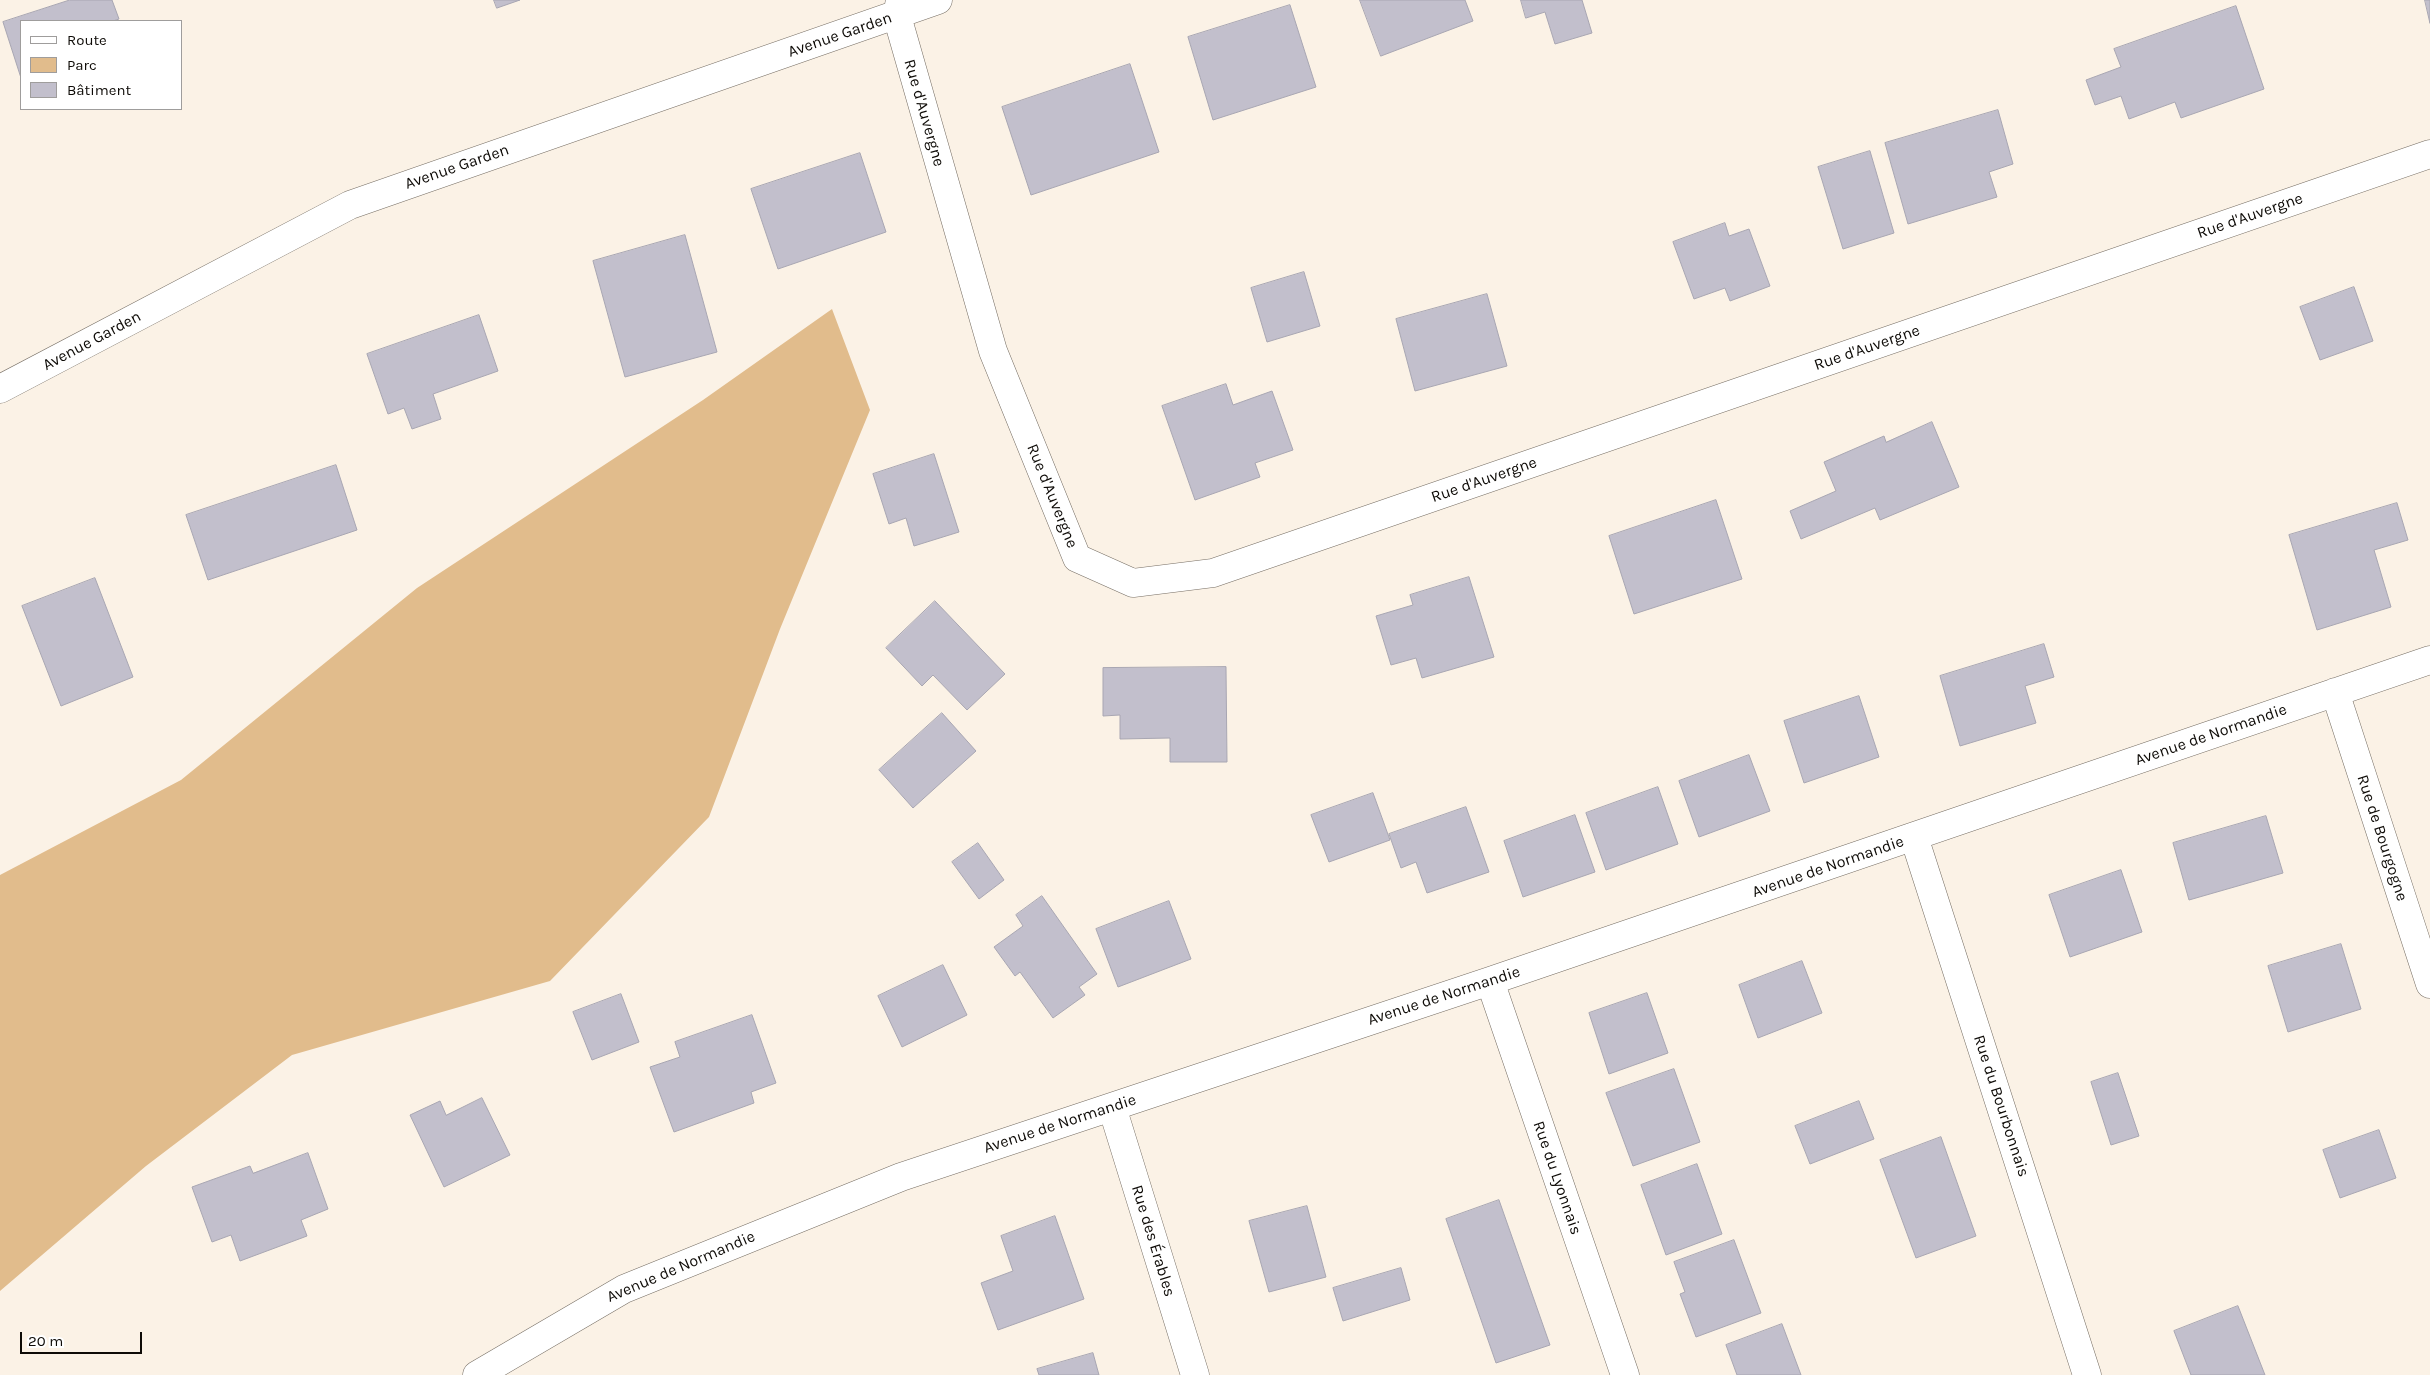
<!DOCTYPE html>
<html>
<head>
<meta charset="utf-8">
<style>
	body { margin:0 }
	#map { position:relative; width:2430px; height:1375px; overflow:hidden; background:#fbf2e6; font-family:Karla,sans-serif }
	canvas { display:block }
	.legend { position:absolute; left:20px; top:20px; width:162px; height:90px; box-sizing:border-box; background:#fff; border:1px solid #9f9d9c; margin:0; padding:6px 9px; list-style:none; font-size:15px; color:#0e0b07 }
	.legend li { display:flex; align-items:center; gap:10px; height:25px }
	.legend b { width:25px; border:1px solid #9f9d9c }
	.scale { position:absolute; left:20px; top:1332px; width:122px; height:22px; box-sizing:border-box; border:2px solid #0e0b07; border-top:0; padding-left:6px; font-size:15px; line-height:18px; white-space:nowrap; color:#0e0b07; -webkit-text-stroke:4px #fff; paint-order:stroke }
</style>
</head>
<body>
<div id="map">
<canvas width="2430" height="1375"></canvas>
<ul class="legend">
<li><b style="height:6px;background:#fff"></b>Route</li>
<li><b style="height:14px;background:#e1bc8c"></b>Parc</li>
<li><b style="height:14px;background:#c2bfcc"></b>Bâtiment</li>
</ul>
<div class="scale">20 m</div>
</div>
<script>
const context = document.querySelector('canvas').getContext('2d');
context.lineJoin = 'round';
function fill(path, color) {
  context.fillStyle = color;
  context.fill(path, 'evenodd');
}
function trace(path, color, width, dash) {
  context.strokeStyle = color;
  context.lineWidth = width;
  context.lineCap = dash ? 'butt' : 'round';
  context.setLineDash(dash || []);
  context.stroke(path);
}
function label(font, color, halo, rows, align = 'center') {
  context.font = font + ' Karla,sans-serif';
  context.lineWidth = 5;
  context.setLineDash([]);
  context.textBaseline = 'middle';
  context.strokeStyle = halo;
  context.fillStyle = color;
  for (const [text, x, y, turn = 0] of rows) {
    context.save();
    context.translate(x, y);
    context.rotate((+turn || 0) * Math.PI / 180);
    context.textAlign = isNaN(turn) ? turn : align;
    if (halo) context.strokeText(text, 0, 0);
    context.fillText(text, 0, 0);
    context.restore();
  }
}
fill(new Path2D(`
	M832,309L870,410L780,629L709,817L550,981L292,1055L146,1166L0,1291V875L181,780L417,588L703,400Z`), '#e1bc8c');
const building = new Path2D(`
	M70,0H112L119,19L113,21H21V78L3,22Z
	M494,0H520L497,8Z
	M1360,0H1465L1473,21L1381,56Z
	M1521,0H1582L1592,33L1555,44L1545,12L1526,18Z
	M2425,0H2430V23Z
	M1290,5L1316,87L1213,120L1188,37Z
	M2236,6L2264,89L2181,118L2175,102L2129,119L2121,96L2095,105L2086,80L2121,67L2114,49Z
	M1130,64L1159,152L1031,195L1002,107Z
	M1998,110L2013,164L1989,172L1997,197L1908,224L1885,143Z
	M1870,151L1894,233L1843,249L1818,167Z
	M860,153L886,232L778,269L751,189Z
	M1725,223L1729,236L1749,229L1770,286L1730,301L1725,288L1694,299L1673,242Z
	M685,235L717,352L625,377L593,261Z
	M1304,272L1320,326L1267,342L1251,288Z
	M2354,287L2373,341L2320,360L2300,307Z
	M1487,294L1507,366L1415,391L1396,319Z
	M479,315L498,371L433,394L441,419L412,429L404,408L388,414L367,354Z
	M1226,384L1233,405L1272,391L1293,450L1255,463L1260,477L1195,500L1162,406Z
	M1932,422L1959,487L1880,520L1875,508L1801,539L1790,511L1836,491L1824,462L1884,436L1886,442Z
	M934,454L959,532L914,546L906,518L889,524L873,474Z
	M336,465L357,530L208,580L186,515Z
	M1716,500L1742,579L1634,614L1609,536Z
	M2397,503L2408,540L2374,550L2391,607L2317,630L2289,535Z
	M1469,577L1494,657L1422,678L1416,658L1391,665L1376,616L1413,605L1410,595Z
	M95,578L133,677L61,706L22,606Z
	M935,601L1005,674L967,710L933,675L922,686L886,648Z
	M2044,644L2054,677L2025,686L2036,723L1960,746L1940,676Z
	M1226,667L1227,762H1170V738L1120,739V715L1103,716V668Z
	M1859,696L1879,757L1804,783L1784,721Z
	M942,713L976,751L913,808L879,770Z
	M1749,755L1770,811L1699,837L1679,781Z
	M1658,787L1678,844L1606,870L1586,813Z
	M1373,793L1390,840L1329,862L1311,815Z
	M1466,807L1489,872L1427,893L1416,862L1401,868L1389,834Z
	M1575,815L1595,872L1523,897L1504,841Z
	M2266,816L2283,873L2189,900L2173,843Z
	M978,843L1004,880L979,899L952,862Z
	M2121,870L2142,932L2070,957L2049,895Z
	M1042,896L1097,974L1079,987L1085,995L1053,1018L1020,972L1015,976L994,947L1023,926L1016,915Z
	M1169,901L1191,959L1118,987L1096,929Z
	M2341,944L2361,1009L2288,1032L2268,966Z
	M1802,961L1822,1013L1758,1038L1739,985Z
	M943,965L967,1015L902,1047L878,996Z
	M1647,993L1668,1053L1609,1074L1589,1013Z
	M621,994L639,1042L592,1060L573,1012Z
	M752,1015L776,1083L751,1092L754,1103L674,1132L650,1067L680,1057L675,1042Z
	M1674,1069L1700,1142L1633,1166L1606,1093Z
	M2118,1073L2139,1136L2111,1145L2091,1082Z
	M482,1098L510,1155L444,1187L410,1115L440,1101L446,1115Z
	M1859,1101L1874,1139L1810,1164L1795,1126Z
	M2379,1130L2396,1178L2340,1198L2323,1150Z
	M1941,1137L1976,1236L1916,1258L1880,1160Z
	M308,1153L328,1209L301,1220L307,1236L240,1261L231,1235L212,1242L192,1187L250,1166L253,1173Z
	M1697,1164L1722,1234L1666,1255L1641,1185Z
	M1499,1200L1550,1345L1496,1363L1446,1219Z
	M1307,1206L1326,1277L1269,1292L1249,1221Z
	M1055,1216L1084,1299L998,1330L981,1283L1013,1271L1001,1236Z
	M1734,1240L1761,1313L1696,1337L1680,1294L1685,1292L1674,1262Z
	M1401,1268L1410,1300L1343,1321L1333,1288Z
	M2238,1306L2265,1375H2191L2174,1331Z
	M1782,1324L1801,1375H1737L1726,1345Z
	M1093,1353L1099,1375H1039L1037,1369Z`);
fill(building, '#c2bfcc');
trace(building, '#a8a6b2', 1);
const minor = new Path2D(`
	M900,0L897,16L993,351L1077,558L1133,583L1213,573L2430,154
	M0,389L350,205L938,0
	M2335,692L2430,984
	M1914,837L2087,1375
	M1490,981L1625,1375
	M1112,1107L1195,1375
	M477,1375L624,1289L901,1177L1490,981L2430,660`);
trace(minor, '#766e64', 29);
trace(minor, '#fff', 28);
label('16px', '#0e0b07', '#fff', [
	["Avenue Garden",840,35,-19],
	["Rue d'Auvergne",924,113,74],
	["Avenue Garden",457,167,-19],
	["Rue d'Auvergne",2250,216,-19],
	["Avenue Garden",92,341,-28],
	["Rue d'Auvergne",1867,348,-19],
	["Rue d'Auvergne",1484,480,-19],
	["Rue d'Auvergne",1052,496,68],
	["Avenue de Normandie",2211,735,-19],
	["Rue de Bourgogne",2382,838,72],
	["Avenue de Normandie",1828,867,-19],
	["Avenue de Normandie",1444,996,-18],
	["Rue du Bourbonnais",2001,1106,72],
	["Avenue de Normandie",1060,1124,-18],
	["Rue du Lyonnais",1557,1178,71],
	["Rue des Érables",1153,1241,73],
	["Avenue de Normandie",681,1267,-23]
]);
</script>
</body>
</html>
